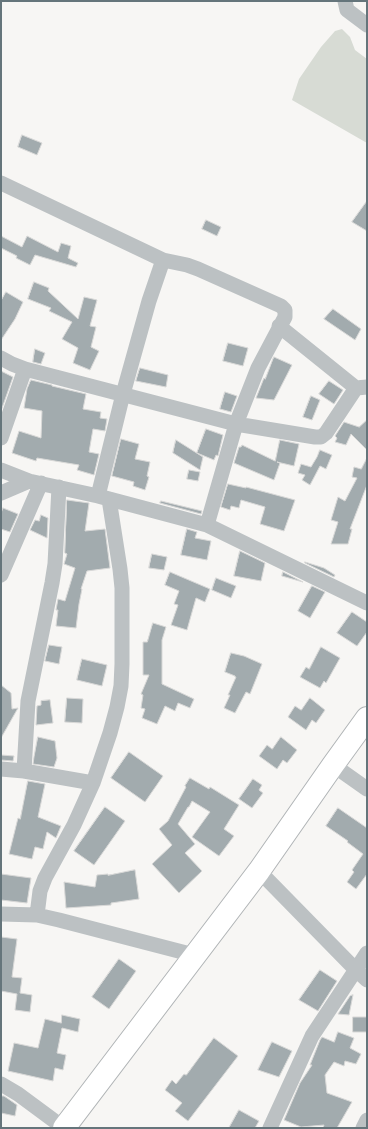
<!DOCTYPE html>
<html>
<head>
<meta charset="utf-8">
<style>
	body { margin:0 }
	#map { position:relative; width:368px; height:1129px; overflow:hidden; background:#f7f6f4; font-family:Overpass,sans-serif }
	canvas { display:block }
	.frame { position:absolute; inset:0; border:2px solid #65757b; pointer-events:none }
</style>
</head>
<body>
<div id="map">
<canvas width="368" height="1129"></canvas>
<div class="frame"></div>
</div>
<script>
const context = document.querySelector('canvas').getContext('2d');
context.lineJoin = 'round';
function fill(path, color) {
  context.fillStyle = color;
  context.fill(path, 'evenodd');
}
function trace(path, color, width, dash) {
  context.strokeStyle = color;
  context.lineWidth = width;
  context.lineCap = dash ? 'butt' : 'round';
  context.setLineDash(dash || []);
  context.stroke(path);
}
fill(new Path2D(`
	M342,29L350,37L355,50L367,59V143L292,100L299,79L321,47L335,31Z`), '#d7dbd4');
const building = new Path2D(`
	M22,135L42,143L37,155L18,147Z
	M367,201V231L352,222Z
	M206,220L221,227L217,236L202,229Z
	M1,236L22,247L27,236L58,252L61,243L71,246L68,258L78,263L76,267L35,255L30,265L16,258L17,256L1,248Z
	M34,282L49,288L48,291L78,319L84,297L97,300L90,326L96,327L91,347L99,351L90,370L73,363L78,348L62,339L72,322L49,311L51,308L28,299Z
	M6,292L23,302L15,319L1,340V301Z
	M333,309L361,329L355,340L324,319Z
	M228,343L248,348L243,366L223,361Z
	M35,349L45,353L41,364L33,362Z
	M274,357L292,365L274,400L256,398L264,378L265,379Z
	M140,368L168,375L166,387L136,381Z
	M1,371L13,377L1,411Z
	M31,380L52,385V386L86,394L83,409L101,412L100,418L107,419L105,431L93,429L89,452L99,454L94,475L77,470L79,465L37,458L36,461L12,453L19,431L41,438L42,411L24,408L27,389Z
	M329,381L343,390L334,404L319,394Z
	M225,392L237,396L231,412L220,409Z
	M311,396L320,400L312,420L303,417Z
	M367,420V450L351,434L346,445L335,442L337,438L335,436L344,422L359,427Z
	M206,429L223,435L218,456L216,455L214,460L197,453Z
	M121,439L139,444L135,459L150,462L147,476L149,477L145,490L133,486L134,482L112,476Z
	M176,440L203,457L200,470L173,453Z
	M280,440L299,444L294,466L277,462L280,463L274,480L234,463L239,447H241L242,445L275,461Z
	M320,450L332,455L326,469L320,466L310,485L302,480L305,475L298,473L301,464L311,467L317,457Z
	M367,458V485L350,529H352L348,544H331L338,522L331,520L338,497L345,501L357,478L352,477L354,467L361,469Z
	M189,470L200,472L198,481L187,479Z
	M228,484L246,488V487L295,500L284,531L260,524L265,507L241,500L239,508L231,506L230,510L221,507Z
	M67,500L89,503L85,531L105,529L110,568L87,571L81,589H82L79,604L76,628L56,626L58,610H56L58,599L65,601L75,568L64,564L67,554L65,553Z
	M161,501L202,511L201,514L160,503Z
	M3,508L18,514L10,532L1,529V514Z
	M41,515L48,518L47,538L30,530L35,520L39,521Z
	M187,529L197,532L195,538L211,541L207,560L181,555Z
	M240,551L265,563L261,581L234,576Z
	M152,554L167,557L164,570L149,568Z
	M305,562L324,568L335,575L334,577L305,563Z
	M170,572L210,589L205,602L196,598L187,630L171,625L178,605L174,604L179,591L165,585Z
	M283,572L303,582L282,576Z
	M216,578L236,586L231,598L212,590Z
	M312,586L325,592L310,618L298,611Z
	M352,612L367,622V632L357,646L337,633Z
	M153,623L166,627L162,640V684L194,699L190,708L178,703L175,711L165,706L157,724L142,718L145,709L141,708L143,695L141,694L149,675H143V642H147Z
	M49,645L62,647L59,664L45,661Z
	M321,647L340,658L326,683L324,681L320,688L300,677L306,667L309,669Z
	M231,653L244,656L262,664L250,694L246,692L235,713L224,708L230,695H228L236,677H235V676L225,672Z
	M82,659L107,665L102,686L77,680Z
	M1,685L11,693L12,709L18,708L1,738Z
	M67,698L83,699L82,723L65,722Z
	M310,698L325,710L316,723L312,720L306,730L288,717L295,706L301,710Z
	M50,700L53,723L36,725L37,706L41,705V701Z
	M38,737L55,741L57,758L54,767L33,764L34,757Z
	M281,737L297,750L287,763L283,760L277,769L259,756L267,745L272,749Z
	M129,752L163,776L145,802L111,778Z
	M1,755L14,756L13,761L1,760Z
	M190,778L209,789L210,787L239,805L224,829L234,836L219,856L192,837L210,812L192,801L189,807H188L178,824L195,844L185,853L202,871L179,893L152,864L172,845L159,829L168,821L186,787L185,786Z
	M253,779L262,785L259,790L263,793L252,808L239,799Z
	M28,781L45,784L38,817L61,826L56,838L47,832L43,849L35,847L32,859L9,854L18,818L20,819Z
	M105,807L125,821L94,865L74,851Z
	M338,808L367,828V874L356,889L347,882L354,872L352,870L363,854L347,842L348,841L326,826Z
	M135,870L139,899L111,903V905L66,908L64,882L95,887L97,875L108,874V875Z
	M1,874L31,878L27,903L1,900Z
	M1,937L17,939L12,977L22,978L20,993L32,995L30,1012L15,1010L17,994L1,991Z
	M119,959L136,971L109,1009L92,997Z
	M320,970L337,981L318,1011L299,1000Z
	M353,995L349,1015L338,1014L350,996Z
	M62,1015L80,1019L78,1032L62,1028L57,1053L66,1055L63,1070L55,1068L53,1081L8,1071L14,1043L38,1048L45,1019L61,1023Z
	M353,1017H367V1032H353Z
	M338,1032L354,1038L350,1048L361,1054L356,1064L345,1061L344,1066L334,1062L325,1075L327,1093L352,1102L337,1128H323L324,1125L301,1127L284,1120L300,1083L312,1065H310L320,1040L322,1037L334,1042Z
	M214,1038L238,1056L188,1121L175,1111L182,1103L165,1090L172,1080L176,1084L184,1074L186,1075Z
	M272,1042L292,1051L279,1077L258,1070Z
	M1,1096H4L17,1105L15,1116L1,1113Z
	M239,1110L259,1121L255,1128H229Z`);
fill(building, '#a2abae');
trace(building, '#d8d8d7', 1);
const highway = new Path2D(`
	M64,1128L259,871L333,765L367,718`);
trace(highway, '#b0b4b6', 24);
trace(new Path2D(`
	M345,1L347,10L367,25
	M1,183L163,260L187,265L198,269L281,306L285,310V317L258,368L236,424L207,525
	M279,326L356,388L367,387
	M1,358L12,364L25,369L236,424L315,437H321L326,433L356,388
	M1,438L25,369
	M1,470L29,481L98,496L207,525L367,603
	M1,493L29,481
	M98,496L123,394L149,301L163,260
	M1,575L41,483
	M333,765L367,789
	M1,769L24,771L93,783
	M24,771L28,701L52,583L55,564L59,487
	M259,871L356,970L367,980
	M1,914L37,915L59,920L194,955
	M37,915L40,891L45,878L74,825L93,783L110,733L117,707L121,686L122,664V588L120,569L109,499
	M1,1084L18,1094L64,1128
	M270,1128L312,1036L367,953
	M363,1128L367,1120`), '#bcc1c3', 15);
trace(highway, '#fff', 22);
</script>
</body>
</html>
